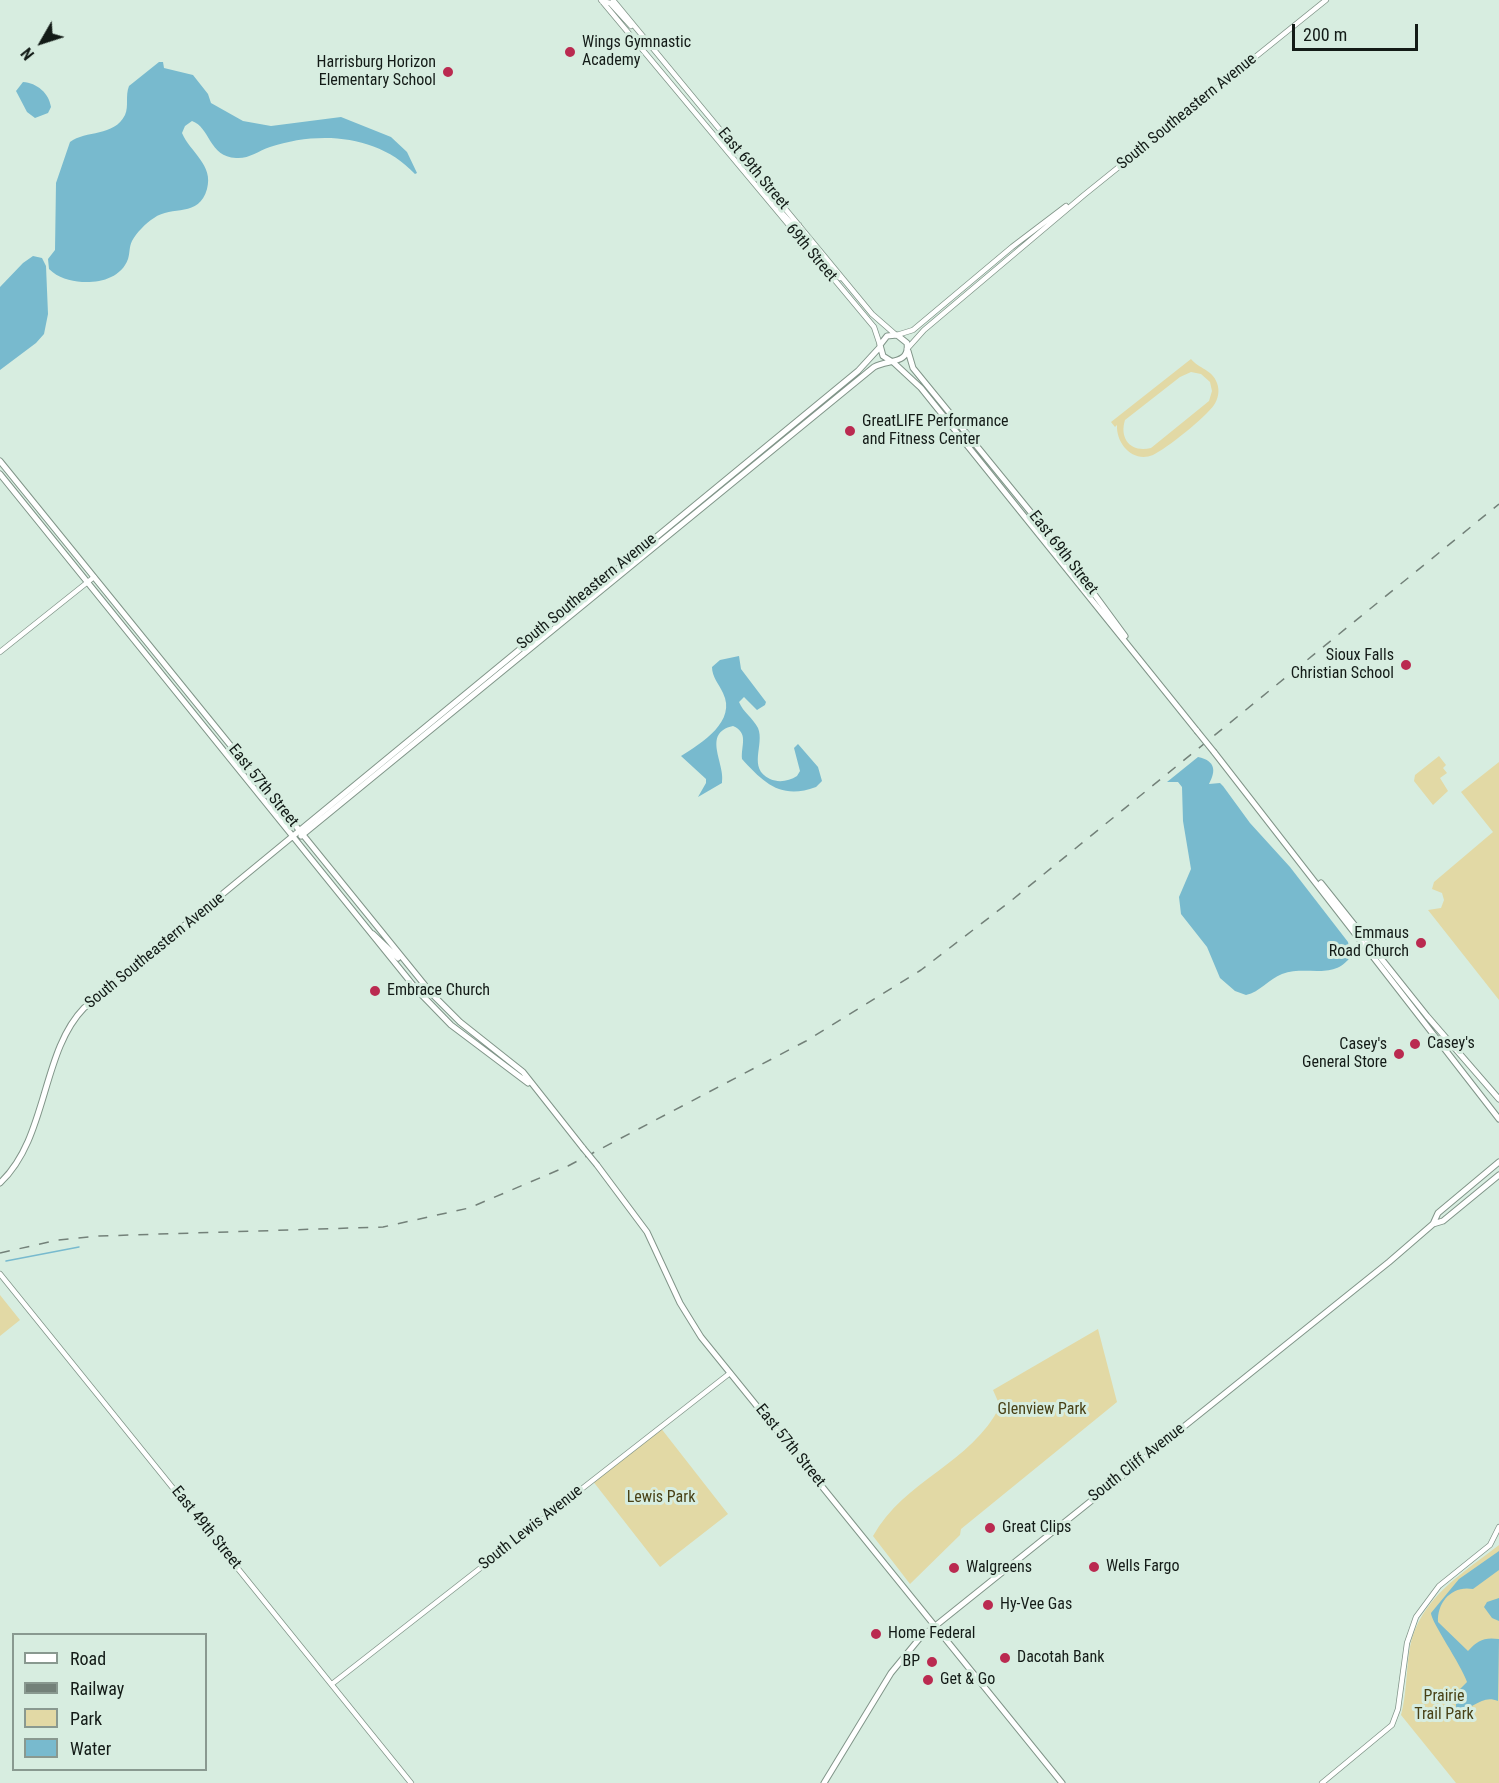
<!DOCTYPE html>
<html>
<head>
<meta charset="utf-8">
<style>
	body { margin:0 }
	#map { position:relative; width:1499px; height:1783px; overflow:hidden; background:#d7ede0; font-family:"Roboto Condensed",sans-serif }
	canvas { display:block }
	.legend { position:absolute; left:12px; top:1633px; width:195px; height:138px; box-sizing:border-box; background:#d7ede0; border:2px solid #899990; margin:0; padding:8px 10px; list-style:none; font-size:18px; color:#131b17 }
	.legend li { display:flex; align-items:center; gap:12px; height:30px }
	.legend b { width:30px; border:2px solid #899990 }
	.north { position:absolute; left:12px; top:12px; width:60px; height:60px; -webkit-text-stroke:4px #d7ede0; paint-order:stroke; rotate:231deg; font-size:16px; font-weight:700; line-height:24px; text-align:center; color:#131b17 }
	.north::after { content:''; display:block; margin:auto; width:21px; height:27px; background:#131b17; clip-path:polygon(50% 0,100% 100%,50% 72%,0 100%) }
	.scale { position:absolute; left:1292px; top:24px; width:126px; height:27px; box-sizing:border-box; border:3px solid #131b17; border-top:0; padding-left:8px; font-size:18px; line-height:21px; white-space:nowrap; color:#131b17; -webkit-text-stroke:4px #d7ede0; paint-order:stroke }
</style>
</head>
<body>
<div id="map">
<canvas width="1499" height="1783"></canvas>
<ul class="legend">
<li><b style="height:8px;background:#fff"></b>Road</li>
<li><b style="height:8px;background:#738179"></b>Railway</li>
<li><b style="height:16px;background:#e2d9a5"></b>Park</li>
<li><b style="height:16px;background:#78bace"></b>Water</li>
</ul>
<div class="north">N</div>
<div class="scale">200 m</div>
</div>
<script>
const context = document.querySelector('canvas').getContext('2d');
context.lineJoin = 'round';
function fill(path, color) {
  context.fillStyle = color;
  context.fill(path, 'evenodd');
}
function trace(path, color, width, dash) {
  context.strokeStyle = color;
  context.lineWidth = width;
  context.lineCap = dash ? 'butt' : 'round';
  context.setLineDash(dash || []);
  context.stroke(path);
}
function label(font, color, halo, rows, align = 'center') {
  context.font = font + ' "Roboto Condensed",sans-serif';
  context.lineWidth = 6;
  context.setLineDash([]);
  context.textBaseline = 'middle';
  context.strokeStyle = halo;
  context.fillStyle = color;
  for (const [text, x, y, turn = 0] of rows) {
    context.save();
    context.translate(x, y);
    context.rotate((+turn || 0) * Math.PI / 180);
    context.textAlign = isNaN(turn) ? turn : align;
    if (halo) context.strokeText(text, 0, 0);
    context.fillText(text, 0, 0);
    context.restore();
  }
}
fill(new Path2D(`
	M1191,359C1199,369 1212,369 1217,383C1220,391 1218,399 1214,405C1206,417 1166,449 1153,455C1133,463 1116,444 1117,425L1115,427L1111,422ZM1191,372L1201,374L1210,382L1212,391L1209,401L1151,448C1131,453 1119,439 1125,420L1180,377Z
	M1439,756L1446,765L1443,768L1447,773L1440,778L1448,791L1433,805L1414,781L1415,775Z
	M1499,762V1000L1428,910L1441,908L1444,900L1442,893L1432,889L1434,882L1493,832L1461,792Z
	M0,1295L20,1320L0,1336Z
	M1098,1329L1117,1402L961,1529L960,1535L910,1584L873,1536C904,1480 972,1463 1000,1406L993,1390Z
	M660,1427L728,1514L660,1567L592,1480Z
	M1499,1545V1783H1456L1401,1715C1407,1693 1406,1669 1410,1647C1419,1599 1463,1573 1499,1545Z`), '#e2d9a5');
fill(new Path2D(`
	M159,62H163L164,68L193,75L208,94L211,103L243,121L271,126L341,117L391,137L407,152L417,173L415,174C378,134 318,131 270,147C258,151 249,159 236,158C209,157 210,127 192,121L185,126L182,133C190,152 214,165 207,189C199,218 172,205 154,218C146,223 136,233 132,241C129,247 130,253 128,259C121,278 100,283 82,282C70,281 58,278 49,269L48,259L55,250L56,183L70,142C86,130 114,137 125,115C129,106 125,96 129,86Z
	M23,82C37,83 49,93 51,107L48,113L35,118L27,112L16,91Z
	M33,256L42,258L46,266L48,314L44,334L36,343L0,370V287L23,263Z
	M739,656L741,669L766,702L765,705L757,710L744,697L739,702C743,712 753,718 758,728C765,745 747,768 770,779C779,783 789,781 797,776L800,771L794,748L798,744L818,767L822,781L816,787C781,800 764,783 742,759C741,745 749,733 733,726C701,733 726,764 722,783L698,797L706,783V779L681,756C702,743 737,721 723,693C719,684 712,677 712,667L720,660Z
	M1198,757C1216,761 1216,771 1209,784L1220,783L1223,786L1250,823L1290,867L1348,942L1351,956C1334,981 1307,965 1282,974C1269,979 1260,992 1246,995L1235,991L1220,978L1207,947L1181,914L1179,897L1191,869L1183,821L1182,787L1178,782H1167Z
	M1499,1551V1570L1473,1589C1452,1585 1437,1602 1438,1622L1468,1651C1478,1640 1484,1637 1499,1639L1498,1701C1482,1694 1474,1709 1456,1712V1693L1467,1682C1461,1664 1431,1622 1431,1613L1459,1579Z
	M1499,1598V1621L1492,1618L1484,1607L1487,1602Z`), '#78bace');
trace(new Path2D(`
	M6,1261L79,1247`), '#78bace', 1.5);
const tertiary = new Path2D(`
	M601,0L874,327L880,345
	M613,0L872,314L896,335
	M602,1L610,3L631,26
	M761,190L792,224L799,225
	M800,239L806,240L840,278
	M897,335L913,330L1012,247L1066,206
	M907,349L924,330L1084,195L1326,0
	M0,652L94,577
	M0,1274L411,1783
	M332,1684L730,1373
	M1322,1783L1392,1725L1398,1709L1407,1643L1416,1617L1439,1586L1490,1545L1499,1527`);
const secondary = new Path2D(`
	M908,351L913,368L1064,553L1125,636
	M893,362L921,388L1197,731
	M0,461L432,994L460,1022L523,1072L583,1148
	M0,474L417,990L451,1025L528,1083
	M1214,752L1499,1119
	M301,836L874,367C888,359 910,365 907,343L897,335L887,336L880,345L883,356L891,361
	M1321,883L1427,1016L1499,1099
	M373,934L398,958
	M597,1165L647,1232L680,1303L701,1337L1062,1783
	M0,1183C48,1138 41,1052 84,1008L858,371L880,347
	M1433,1224L1443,1221L1499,1175
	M824,1783L891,1673L919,1639L1389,1262L1433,1224L1438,1213L1499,1162`);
trace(tertiary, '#819589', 6);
trace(secondary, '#819589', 7);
trace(tertiary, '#fff', 4.5);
trace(secondary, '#fff', 5);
trace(new Path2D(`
	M0,1253L58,1240L99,1236L383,1227L469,1208L568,1166L806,1041L921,970L1012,900L1499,504`), '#738179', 1.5, [10, 10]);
const secondaryBridge = new Path2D(`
	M1197,731L1214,752
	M583,1148L597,1165`);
trace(secondaryBridge, '#819589', 7, []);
trace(secondaryBridge, '#fff', 5);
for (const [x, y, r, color] of [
	[570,52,6,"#ba2a50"],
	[448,72,6,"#ba2a50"],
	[850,431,6,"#ba2a50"],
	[1406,665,6,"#ba2a50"],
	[1421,943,6,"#ba2a50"],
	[375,991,6,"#ba2a50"],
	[1415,1044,6,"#ba2a50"],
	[1399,1054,6,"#ba2a50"],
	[990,1528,6,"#ba2a50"],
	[1094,1567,6,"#ba2a50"],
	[954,1568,6,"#ba2a50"],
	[988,1605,6,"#ba2a50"],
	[876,1634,6,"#ba2a50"],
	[1005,1658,6,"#ba2a50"],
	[932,1662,6,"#ba2a50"],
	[928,1680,6,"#ba2a50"]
]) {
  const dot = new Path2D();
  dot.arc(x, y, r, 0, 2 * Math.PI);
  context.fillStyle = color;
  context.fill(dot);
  trace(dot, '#d7ede0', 2);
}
label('16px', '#131b17', '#d7ede0', [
	["Wings Gymnastic",582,43],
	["Academy",582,61],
	["Harrisburg Horizon",436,63,"right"],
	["Elementary School",436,81,"right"],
	["GreatLIFE Performance",862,422],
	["and Fitness Center",862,440],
	["Sioux Falls",1394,656,"right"],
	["Christian School",1394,674,"right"],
	["Emmaus",1409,934,"right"],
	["Road Church",1409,952,"right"],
	["Embrace Church",387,991],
	["Casey's",1427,1044],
	["Casey's",1387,1045,"right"],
	["General Store",1387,1063,"right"],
	["Great Clips",1002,1528],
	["Wells Fargo",1106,1567],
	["Walgreens",966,1568],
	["Hy-Vee Gas",1000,1605],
	["Home Federal",888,1634],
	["Dacotah Bank",1017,1658],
	["BP",920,1662,"right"],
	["Get & Go",940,1680]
], 'left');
label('16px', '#131b17', '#d7ede0', [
	["South Southeastern Avenue",1187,112,-39],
	["East 69th Street",753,169,50],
	["69th Street",811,253,50],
	["East 69th Street",1063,553,52],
	["South Southeastern Avenue",587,592,-39],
	["East 57th Street",263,786,51],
	["South Southeastern Avenue",155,951,-39],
	["East 57th Street",790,1446,51],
	["South Cliff Avenue",1137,1463,-38],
	["East 49th Street",206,1528,51],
	["South Lewis Avenue",531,1528,-38]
]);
label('16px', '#484116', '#d7ede0', [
	["Glenview Park",1042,1410],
	["Lewis Park",661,1498],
	["Prairie",1444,1697],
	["Trail Park",1444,1715]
]);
</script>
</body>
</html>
